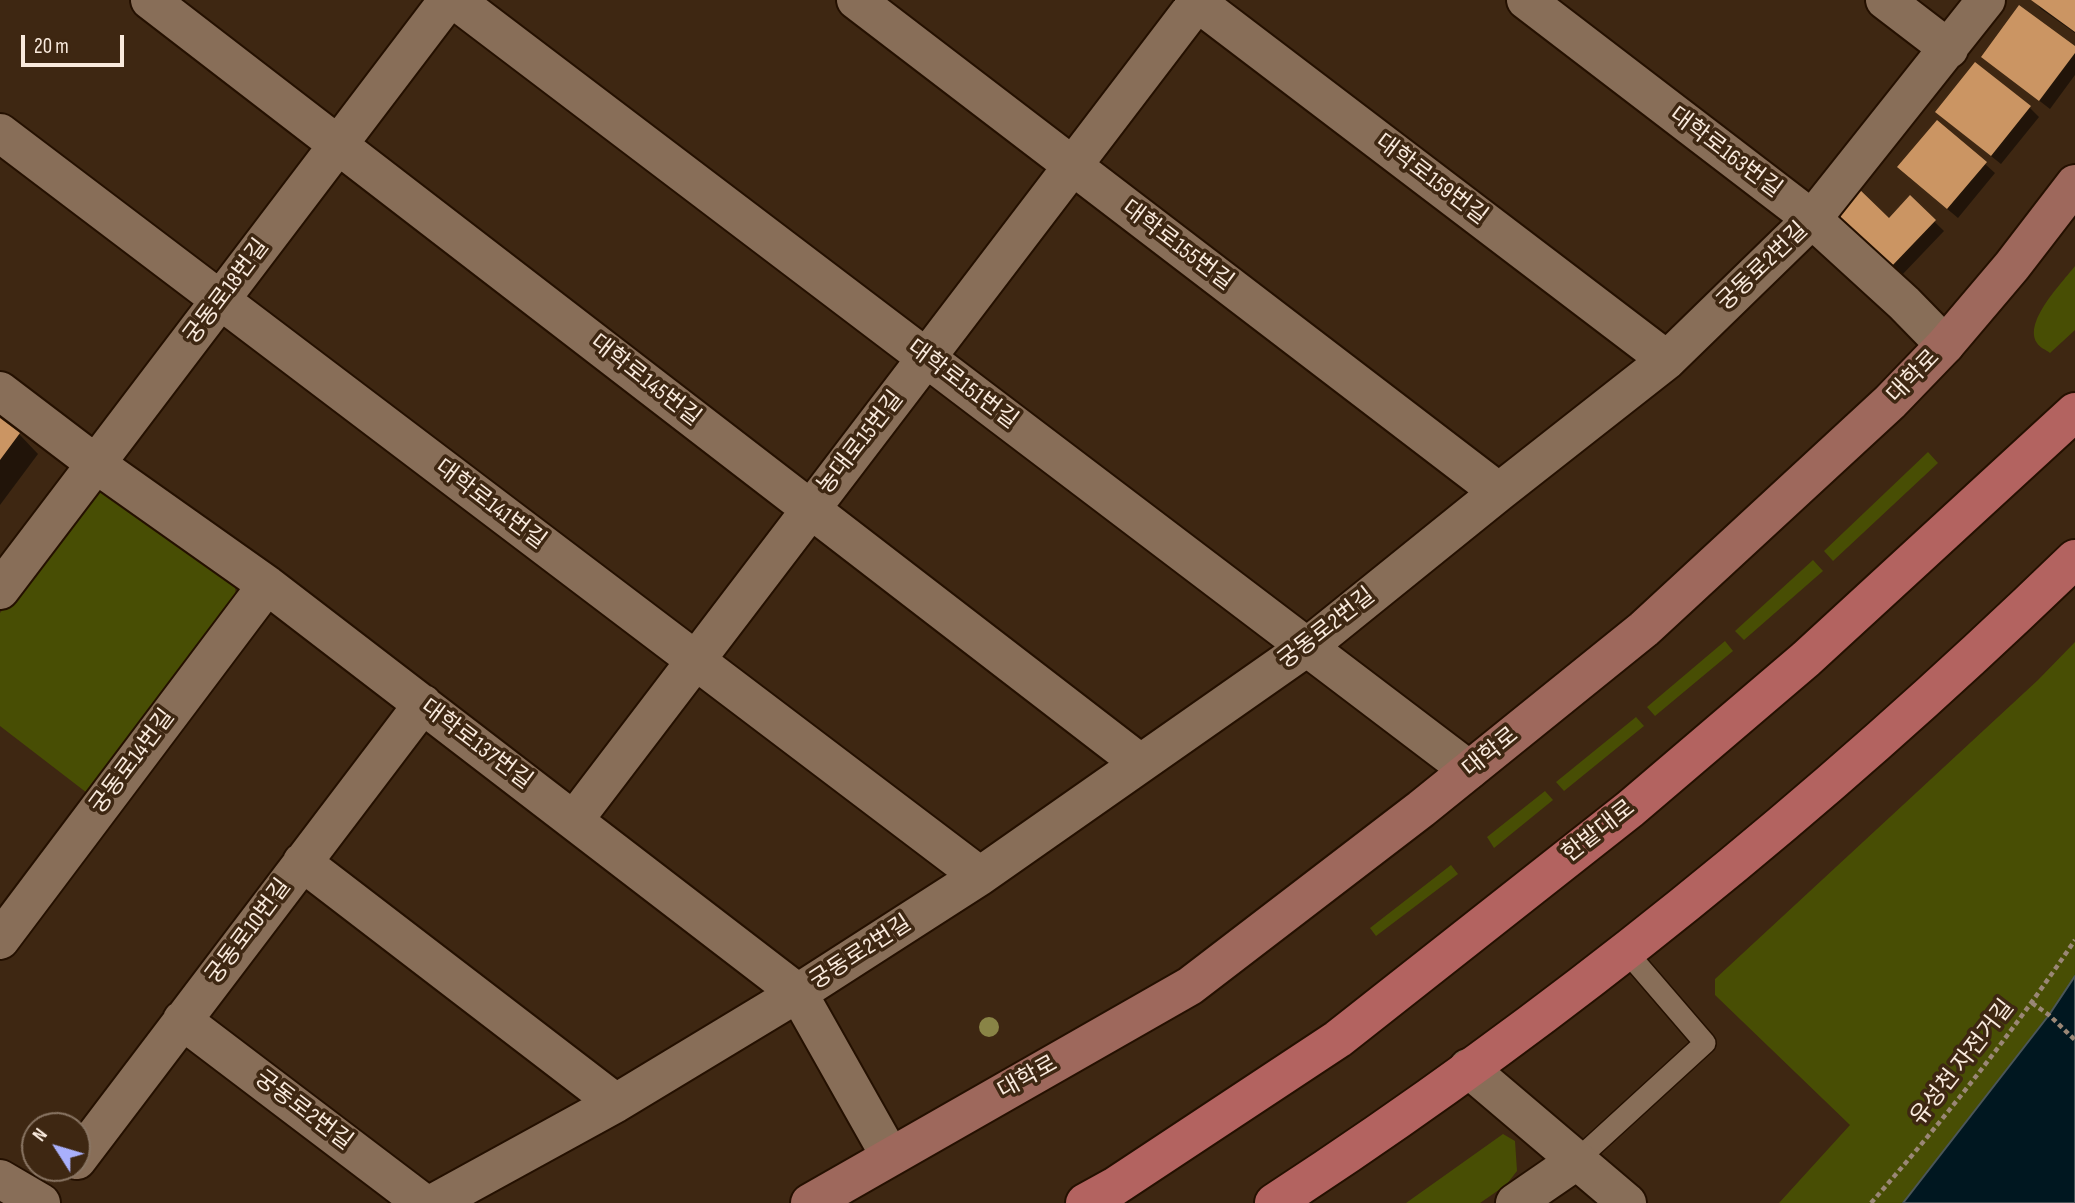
<!DOCTYPE html>
<html>
<head>
<meta charset="utf-8">
<style>
	body { margin:0 }
	#map { position:relative; width:2075px; height:1203px; overflow:hidden; background:#3e2712; font-family:"Sofia Sans Condensed",sans-serif }
	canvas { display:block }
	.north { position:absolute; left:21px; top:1112px; width:70px; height:70px; box-sizing:border-box; background:#3e2712; border:2px solid #897563; border-radius:50%; rotate:307deg; font-size:19px; font-weight:700; line-height:28px; text-align:center; color:#f9eadd }
	.north::after { content:''; display:block; margin:auto; width:24px; height:32px; background:#a9b0fc; clip-path:polygon(50% 0,100% 100%,50% 72%,0 100%) }
	.scale { position:absolute; left:21px; top:35px; width:103px; height:32px; box-sizing:border-box; border:4px solid #f9eadd; border-top:0; padding-left:9px; font-size:21px; line-height:24px; white-space:nowrap; color:#f9eadd; -webkit-text-stroke:5px #3e2712; paint-order:stroke }
</style>
</head>
<body>
<div id="map">
<canvas width="2075" height="1203"></canvas>
<div class="north">N</div>
<div class="scale">20 m</div>
</div>
<script>
const context = document.querySelector('canvas').getContext('2d');
context.lineJoin = 'round';
function fill(path, color) {
  context.fillStyle = color;
  context.fill(path, 'evenodd');
}
function trace(path, color, width, dash) {
  context.strokeStyle = color;
  context.lineWidth = width;
  context.lineCap = dash ? 'butt' : 'round';
  context.setLineDash(dash || []);
  context.stroke(path);
}
function label(font, color, halo, rows, align = 'center') {
  context.font = font + ' "Sofia Sans Condensed","Noto Sans KR",sans-serif';
  context.lineWidth = 7;
  context.setLineDash([]);
  context.textBaseline = 'middle';
  context.strokeStyle = halo;
  context.fillStyle = color;
  for (const [text, x, y, turn = 0] of rows) {
    context.save();
    context.translate(x, y);
    context.rotate((+turn || 0) * Math.PI / 180);
    context.textAlign = isNaN(turn) ? turn : align;
    if (halo) context.strokeText(text, 0, 0);
    context.fillText(text, 0, 0);
    context.restore();
  }
}
fill(new Path2D(`
	M2075,266V330L2050,353C2046,350 2039,347 2037,343C2023,322 2062,283 2075,266Z
	M1928,452L1938,463L1833,561L1824,551Z
	M109,487L235,583L236,602L91,796L0,726V613L94,489Z
	M1813,560L1823,571L1744,640L1735,631Z
	M1725,641L1733,651L1655,716L1647,707Z
	M2075,642V976L2049,1015L1903,1203H1779L1850,1125L1715,995V979L2038,680Z
	M1636,717L1644,726L1564,791L1556,782Z
	M1545,791L1553,800L1494,848L1487,837Z
	M1451,865L1458,874L1376,936L1370,928Z
	M1503,1134L1515,1141L1517,1171L1506,1185L1480,1203H1406Z`), '#484e04');
const water = new Path2D(`
	M2075,976V1203H1903L2049,1015Z`);
fill(water, '#001720');
trace(water, '#4b5659', 2);
fill(new Path2D(`
	M2033,0H2075V33L2041,9Z
	M2075,48V75L2050,109L1983,57Z
	M2029,107L2039,117L2001,164L1947,121Z
	M1985,164L1995,173L1958,218L1909,177Z
	M1910,198L1944,231L1901,276L1843,220H1889Z
	M0,420L19,434L38,454L0,505Z`), '#0007');
fill(new Path2D(`
	M2031,0H2075V32Z
	M2019,5L2075,46V53L2039,101L1981,57Z
	M1975,62L2031,106L1991,156L1935,112Z
	M1937,120L1987,162L1947,209L1897,167Z
	M1855,185L1889,218L1910,195L1936,220L1890,268L1841,221L1840,200Z
	M0,418L20,433L0,460Z`), '#cb9563');
const service = new Path2D(`
	M1576,1161L1705,1043L1625,950`);
const minor = new Path2D(`
	M150,0L1140,763
	M455,0L1469,770
	M856,0L1499,492
	M1194,0L1667,360
	M1526,0L1812,219L1904,303L1945,345
	M1885,0L1949,49
	M0,133L980,876
	M0,391L96,464L267,585L798,993L890,1156
	M0,590L448,0
	M574,820L1199,0
	M302,862L616,1103
	M0,940L267,585
	M182,1020L423,1203
	M1468,1068L1627,1203
	M77,1160L423,704
	M0,1179L41,1203
	M434,1203L616,1103L798,993L980,876L1307,647L1499,492L1667,360L1812,219L1986,0
	M1515,1203L1576,1161`);
const secondary = new Path2D(`
	M810,1203L1190,986L1421,809L1644,629L1890,402L1945,345L2012,266L2075,184`);
const primary = new Path2D(`
	M1085,1203L1114,1187L1338,1039L1630,809L1806,659L2075,412
	M1274,1203C1561,1016 1829,797 2075,559`);
trace(service, '#241000', 24);
trace(minor, '#241000', 42);
trace(secondary, '#241000', 42);
trace(primary, '#241000', 42);
trace(new Path2D(`
	M2032,1003L2049,1015L2075,1040
	M1871,1203C1944,1120 2013,1032 2075,940`), '#9a8776', 4.5, [5, 3.5]);
trace(service, '#886e58', 21);
trace(minor, '#886e58', 38);
trace(secondary, '#9e685c', 38);
trace(primary, '#b36360', 38);
context.fillStyle = '#898446';
for (const [x, y] of [
	[989,1027]
]) {
  context.beginPath();
  context.arc(x, y, 10, 0, 2 * Math.PI);
  context.fill();
}
label('23px', '#f9eadd', '#3e2712', [
	["대학로163번길",1725,153,37],
	["대학로159번길",1431,180,37],
	["대학로155번길",1177,246,37],
	["궁동로2번길",1763,267,-44],
	["궁동로18번길",227,292,-53],
	["대학로",1914,377,-46],
	["대학로145번길",645,381,38],
	["대학로151번길",962,385,37],
	["농대로15번길",861,443,-52],
	["대학로141번길",490,505,37],
	["궁동로2번길",1327,629,-38],
	["대학로137번길",476,745,37],
	["대학로",1491,753,-39],
	["궁동로14번길",133,762,-53],
	["한밭대로",1599,832,-38],
	["궁동로10번길",249,932,-53],
	["궁동로2번길",861,953,-33],
	["유성천 자전거길",1963,1063,-52],
	["대학로",1028,1078,-29],
	["궁동로2번길",303,1111,37]
]);
</script>
</body>
</html>
